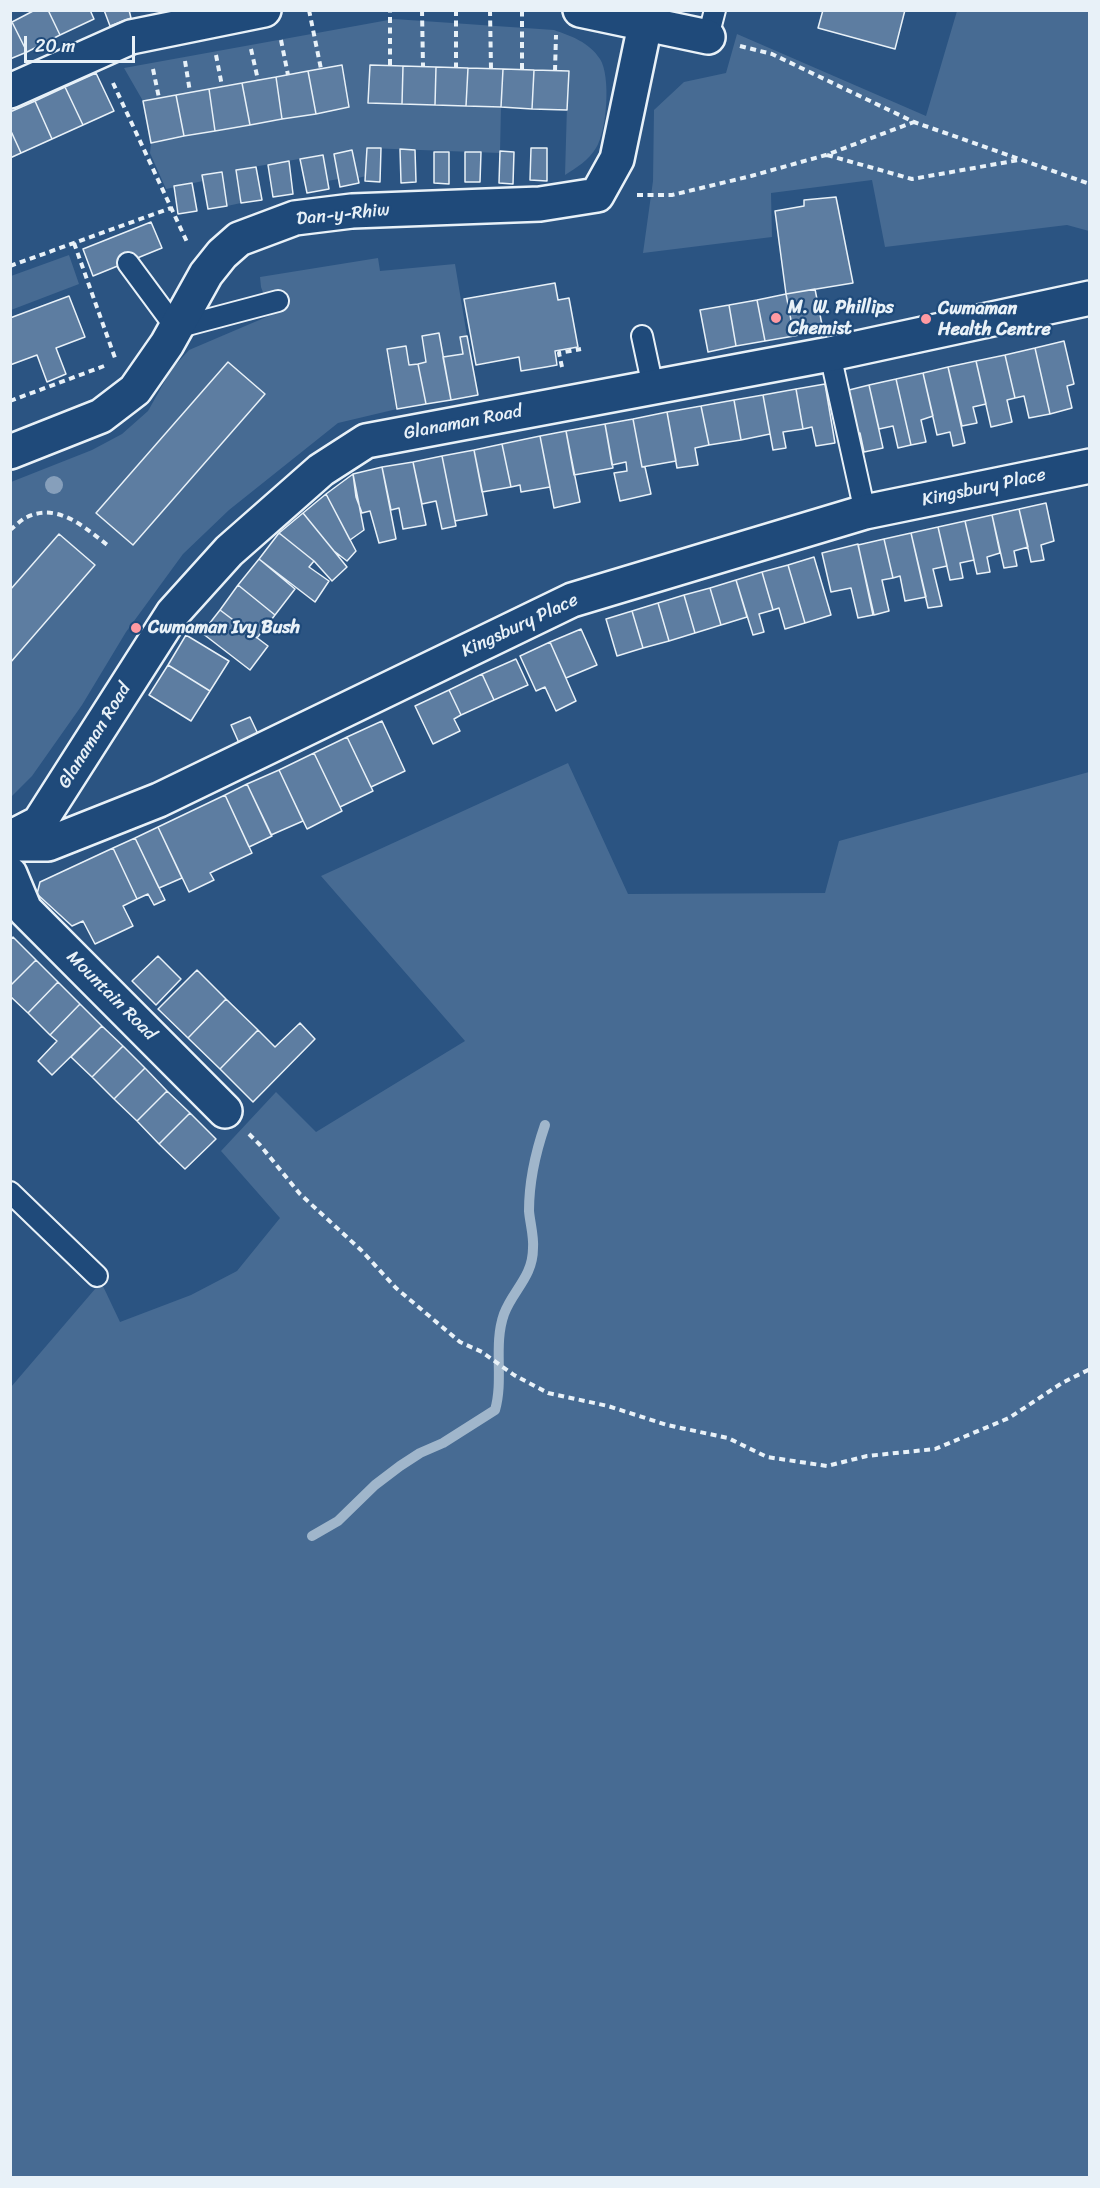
<!DOCTYPE html>
<html>
<head>
<meta charset="utf-8">
<style>
	body { margin:0 }
	#map { position:relative; width:1100px; height:2188px; overflow:hidden; background:#2b5482; font-family:Sriracha,sans-serif }
	canvas { display:block }
	.frame { position:absolute; inset:0; border:12px solid #e8f1f8; pointer-events:none }
	.scale { position:absolute; left:24px; top:36px; width:111px; height:27px; box-sizing:border-box; border:3px solid #e8f1f8; border-top:0; padding-left:8px; font-size:18px; line-height:21px; white-space:nowrap; color:#e8f1f8; -webkit-text-stroke:4px #1f4a7a; paint-order:stroke }
</style>
</head>
<body>
<div id="map">
<canvas width="1100" height="2188"></canvas>
<div class="frame"></div>
<div class="scale">20 m</div>
</div>
<script>
const context = document.querySelector('canvas').getContext('2d');
context.lineJoin = 'round';
function fill(path, color) {
  context.fillStyle = color;
  context.fill(path, 'evenodd');
}
function trace(path, color, width, dash) {
  context.strokeStyle = color;
  context.lineWidth = width;
  context.lineCap = dash ? 'butt' : 'round';
  context.setLineDash(dash || []);
  context.stroke(path);
}
function label(font, color, halo, rows, align = 'center') {
  context.font = font + ' Sriracha,sans-serif';
  context.lineWidth = 4.5;
  context.setLineDash([]);
  context.textBaseline = 'middle';
  context.strokeStyle = halo;
  context.fillStyle = color;
  for (const [text, x, y, turn = 0] of rows) {
    context.save();
    context.translate(x, y);
    context.rotate((+turn || 0) * Math.PI / 180);
    context.textAlign = isNaN(turn) ? turn : align;
    if (halo) context.strokeText(text, 0, 0);
    context.fillText(text, 0, 0);
    context.restore();
  }
}
fill(new Path2D(`
	M957,11H1089V231L1067,225L885,247L872,180L771,193L772,237L643,253L653,181L654,110L684,82L726,73L737,34L926,116Z
	M394,19L554,30C571,36 589,42 600,59C611,76 607,131 596,148C589,160 576,168 565,175L568,71L370,65L369,103L501,107L500,153L367,148L366,176L358,178L352,150L339,179L327,181L322,155L236,170L241,203L227,206L222,172L202,175L203,181L166,189L150,153L151,143L349,107L342,65L143,101L124,68Z
	M69,255L79,284L11,310V276Z
	M378,258L380,271L455,264L467,336L460,337L463,354L443,357L439,333L426,362L409,365L406,346L387,349L397,409L338,423L229,510L183,554L126,632L82,705L32,776L11,797V482L92,450L122,434L148,411L171,370L189,350L271,315L261,287L260,277Z
	M568,763L628,894L825,893L839,841L1089,772V2177L11,2178V1387L101,1282L120,1322L191,1295L237,1271L280,1218L221,1151L276,1092L316,1132L465,1041L321,876Z`), '#476b93');
trace(new Path2D(`
	M312,1536L338,1521L375,1485L400,1466L420,1453L443,1443L495,1410C504,1379 493,1345 504,1314C513,1290 533,1277 533,1248C534,1236 530,1223 529,1211C529,1181 535,1154 545,1125`), '#a0b6cb', 10);
const building = new Path2D(`
	M35,10H48L60,35L27,52L12,22Z
	M48,10H90L94,19L60,35Z
	M104,10H129L131,18L110,26Z
	M823,10H905L895,49L818,28Z
	M10,22H12L27,52L10,59Z
	M342,65L349,107L316,114L308,71Z
	M370,65L403,66L402,104L368,103Z
	M403,66L436,67L435,105L402,104Z
	M436,67L468,68L466,106L435,105Z
	M468,68L503,69L501,107L466,106Z
	M503,69L534,70L532,109L501,107Z
	M534,70L569,71L567,110L532,109Z
	M308,71L316,114L282,119L276,77Z
	M96,73L114,111L83,125L65,87Z
	M276,77L282,119L250,125L242,83Z
	M242,83L250,125L215,131L209,89Z
	M65,87L83,125L52,139L35,101Z
	M209,89L215,131L184,136L176,95Z
	M176,95L184,136L151,143L143,101Z
	M35,101L52,139L21,153L10,129V112Z
	M10,129L21,153L10,158Z
	M367,148H381L380,182L365,181Z
	M531,148H547V181L530,180Z
	M400,149L415,150L416,182L401,183Z
	M352,150L359,183L340,187L334,154Z
	M500,151L514,152L513,184L499,183Z
	M434,152H449V184L434,183Z
	M465,152H481L480,182H465Z
	M323,155L329,189L307,193L300,159Z
	M289,161L293,194L273,197L268,165Z
	M256,167L262,200L241,203L236,170Z
	M222,172L227,206L208,209L202,175Z
	M192,183L197,211L178,214L174,186Z
	M836,197L853,283L786,294L775,211L804,206V200Z
	M151,222L162,248L93,276L83,249Z
	M555,283L558,300L569,298L578,347L555,351L557,365L546,367L521,371L519,357L476,365L464,299Z
	M815,289L823,330L794,336L786,294Z
	M786,294L794,336L765,341L757,300Z
	M69,296L85,337L56,348L66,374L47,382L37,355L10,365V318Z
	M757,300L765,341L736,346L729,305Z
	M729,305L736,346L708,352L700,310Z
	M439,333L451,400L426,404L418,364L426,362L422,336Z
	M467,336L478,395L451,400L443,357L463,354L460,337Z
	M1064,341L1074,384L1067,386L1072,408L1050,414L1035,348Z
	M406,346L409,365L418,364L426,404L397,409L387,349Z
	M1035,348L1050,414L1029,418L1024,396L1015,398L1005,355Z
	M1005,355L1015,398L1007,400L1012,422L991,427L976,361Z
	M976,361L986,404L973,407L977,423L962,426L948,367Z
	M228,362L265,394L133,545L96,513Z
	M948,367L965,443L953,446L950,432L937,435L923,373Z
	M923,373L933,416L921,420L926,442L911,445L896,379Z
	M896,379L911,445L898,448L893,426L879,429L869,385Z
	M825,384L835,443L816,446L812,427L803,429L796,389Z
	M869,385L883,448L864,452L860,433L851,435L841,392Z
	M796,389L803,429L783,432L786,448L773,450L763,395Z
	M763,395L770,434L741,440L734,400Z
	M734,400L741,440L709,445L701,406Z
	M701,406L709,445L695,448L698,465L677,468L667,412Z
	M667,412L676,461L642,467L633,419Z
	M633,419L642,467H645L651,494L620,501L614,473L627,471L626,462L612,465L605,424Z
	M605,424L613,468L574,475L566,431Z
	M566,431L580,502L554,508L540,436Z
	M540,436L550,487L521,492L520,485L511,487L502,444Z
	M502,444L511,487L482,492L474,450Z
	M474,450L487,515L455,521L442,456Z
	M442,456L456,526L442,529L436,501L422,504L413,462Z
	M413,462L426,525L403,529L399,508L391,510L382,467Z
	M382,467L396,539L379,543L370,511L362,513L356,497L353,474Z
	M353,474L364,530L350,540L326,494Z
	M326,494L356,551L347,561L334,551L303,513Z
	M1046,503L1054,541L1041,545L1044,560L1031,562L1019,509Z
	M1019,509L1028,547L1014,551L1017,566L1004,568L992,515Z
	M303,513L347,567L332,581L314,561L279,533Z
	M992,515L1000,553L987,557L990,572L977,574L965,521Z
	M965,521L974,560L960,563L963,578L950,580L938,527Z
	M938,527L947,566L933,569L942,606L928,608L911,533Z
	M279,533L314,561L309,567L329,581L315,602L259,559Z
	M911,533L926,597L905,601L900,576L893,578L884,539Z
	M59,534L95,565L10,663V590Z
	M884,539L893,578L882,580L889,611L874,615L858,545Z
	M858,544L873,615L858,618L851,588L831,592L822,553Z
	M814,557L831,615L805,623L788,565Z
	M259,559L295,589L275,615L238,585Z
	M788,565L805,623L785,629L779,608L773,610L762,572Z
	M762,572L773,610L759,614L764,632L753,635L736,580Z
	M736,580L747,617L721,625L710,588Z
	M238,585L275,615L257,638L220,610Z
	M710,588L721,625L695,633L684,595Z
	M684,595L695,633L669,641L658,603Z
	M658,603L669,641L643,648L632,611Z
	M220,610L268,646L250,670L202,633Z
	M632,611L643,648L617,656L606,619Z
	M581,629L597,665L566,678L550,642Z
	M186,635L229,661L210,691L168,665Z
	M550,642L576,701L556,711L545,687L536,691L520,656Z
	M516,659L528,685L494,700L482,674Z
	M168,665L210,691L191,721L149,695Z
	M482,674L494,700L461,715L449,690Z
	M449,690L461,715L454,719L460,731L433,744L415,706Z
	M250,717L258,734L239,743L231,725Z
	M382,721L405,771L371,787L347,737Z
	M347,737L373,791L340,807L314,753Z
	M314,753L342,811L307,829L279,770Z
	M279,770L303,821L271,835L247,784Z
	M247,784L272,836L249,847L225,795Z
	M225,795L252,853L210,873L214,880L189,892L158,827Z
	M158,827L182,878L159,888L135,838Z
	M135,838L165,900L154,905L148,894L137,899L113,848Z
	M113,848L137,899L123,906L133,926L95,944L83,921L72,926L37,894L40,882Z
	M13,937L36,960L10,986V940Z
	M158,956L181,979L156,1005L132,981Z
	M36,960L58,982L28,1013L10,996V986Z
	M197,970L226,999L188,1038L158,1009Z
	M58,982L80,1004L50,1035L28,1013Z
	M226,999L258,1030L220,1069L188,1038Z
	M80,1004L102,1026L52,1075L38,1061L57,1041L50,1035Z
	M300,1023L315,1039L253,1102L220,1069L258,1030L275,1047Z
	M102,1026L123,1046L92,1077L71,1057Z
	M123,1046L145,1068L114,1099L92,1077Z
	M145,1068L167,1091L137,1121L114,1099Z
	M167,1091L190,1113L159,1144L137,1121Z
	M190,1113L216,1139L185,1169L159,1144Z`);
fill(building, '#5d7da1');
trace(building, '#e8f1f8', 1.5);
const service = new Path2D(`
	M708,37L715,10
	M128,263L176,328L278,301
	M642,336L653,387
	M830,354L865,512
	M10,1192L97,1276`);
const minor = new Path2D(`
	M580,10L708,37
	M10,91L131,37L264,10
	M10,452L101,416L135,390L167,344L206,274L222,254L239,239L295,218L352,211L540,204L597,195L617,159L645,25
	M10,838L39,823L173,613L229,551L321,470L366,441L830,354L1090,298
	M10,844H48L159,800L572,600L865,512L1090,466
	M10,874L25,910L225,1111`);
trace(service, '#e8f1f8', 24);
trace(minor, '#e8f1f8', 38);
trace(new Path2D(`
	M309,10L321,69
	M422,10L423,66
	M456,10V67
	M490,10L491,69
	M281,40L288,75
	M740,46L772,54L914,122L1090,184
	M251,49L258,80
	M216,55L222,86
	M185,61L190,92
	M390,65V10
	M153,69L159,98
	M522,69V10
	M555,71L556,35
	M113,83L187,242
	M827,155L912,179L1019,160
	M637,195H672L751,176L826,155L914,122
	M74,243L115,358
	M10,266L171,208
	M562,367L559,353L581,349
	M10,401L104,366
	M10,530C15,526 20,521 25,518C58,501 85,528 110,547
	M249,1134L260,1145L300,1194L361,1250L396,1288L460,1342L482,1352L514,1375L548,1393L608,1406L667,1425L728,1438L767,1457L827,1466L867,1456L935,1449L1009,1418L1062,1383L1090,1369`), '#e8f1f8', 4, [6, 4.5]);
trace(service, '#1f4a7a', 20);
trace(minor, '#1f4a7a', 33);
context.fillStyle = '#869fbb';
for (const [x, y] of [
	[54,485]
]) {
  context.beginPath();
  context.arc(x, y, 9, 0, 2 * Math.PI);
  context.fill();
}
for (const [x, y, r, color] of [
	[776,318,6,"#ff9aa2"],
	[926,319,6,"#ff9aa2"],
	[136,628,6,"#ff9aa2"]
]) {
  const dot = new Path2D();
  dot.arc(x, y, r, 0, 2 * Math.PI);
  context.fillStyle = color;
  context.fill(dot);
  trace(dot, '#1f4a7a', 2);
}
label('18px', '#e8f1f8', '#1f4a7a', [
	["Dan-y-Rhiw",343,215,-6],
	["Glanaman Road",463,423,-11],
	["Kingsbury Place",984,488,-12],
	["Kingsbury Place",520,626,-25],
	["Glanaman Road",95,736,-58],
	["Mountain Road",111,996,45]
]);
label('bold 18px', '#e8f1f8', '#1f4a7a', [
	["M. W. Phillips",788,308],
	["Chemist",788,329],
	["Cwmaman",938,309],
	["Health Centre",938,330],
	["Cwmaman Ivy Bush",148,628]
], 'left');
</script>
</body>
</html>
